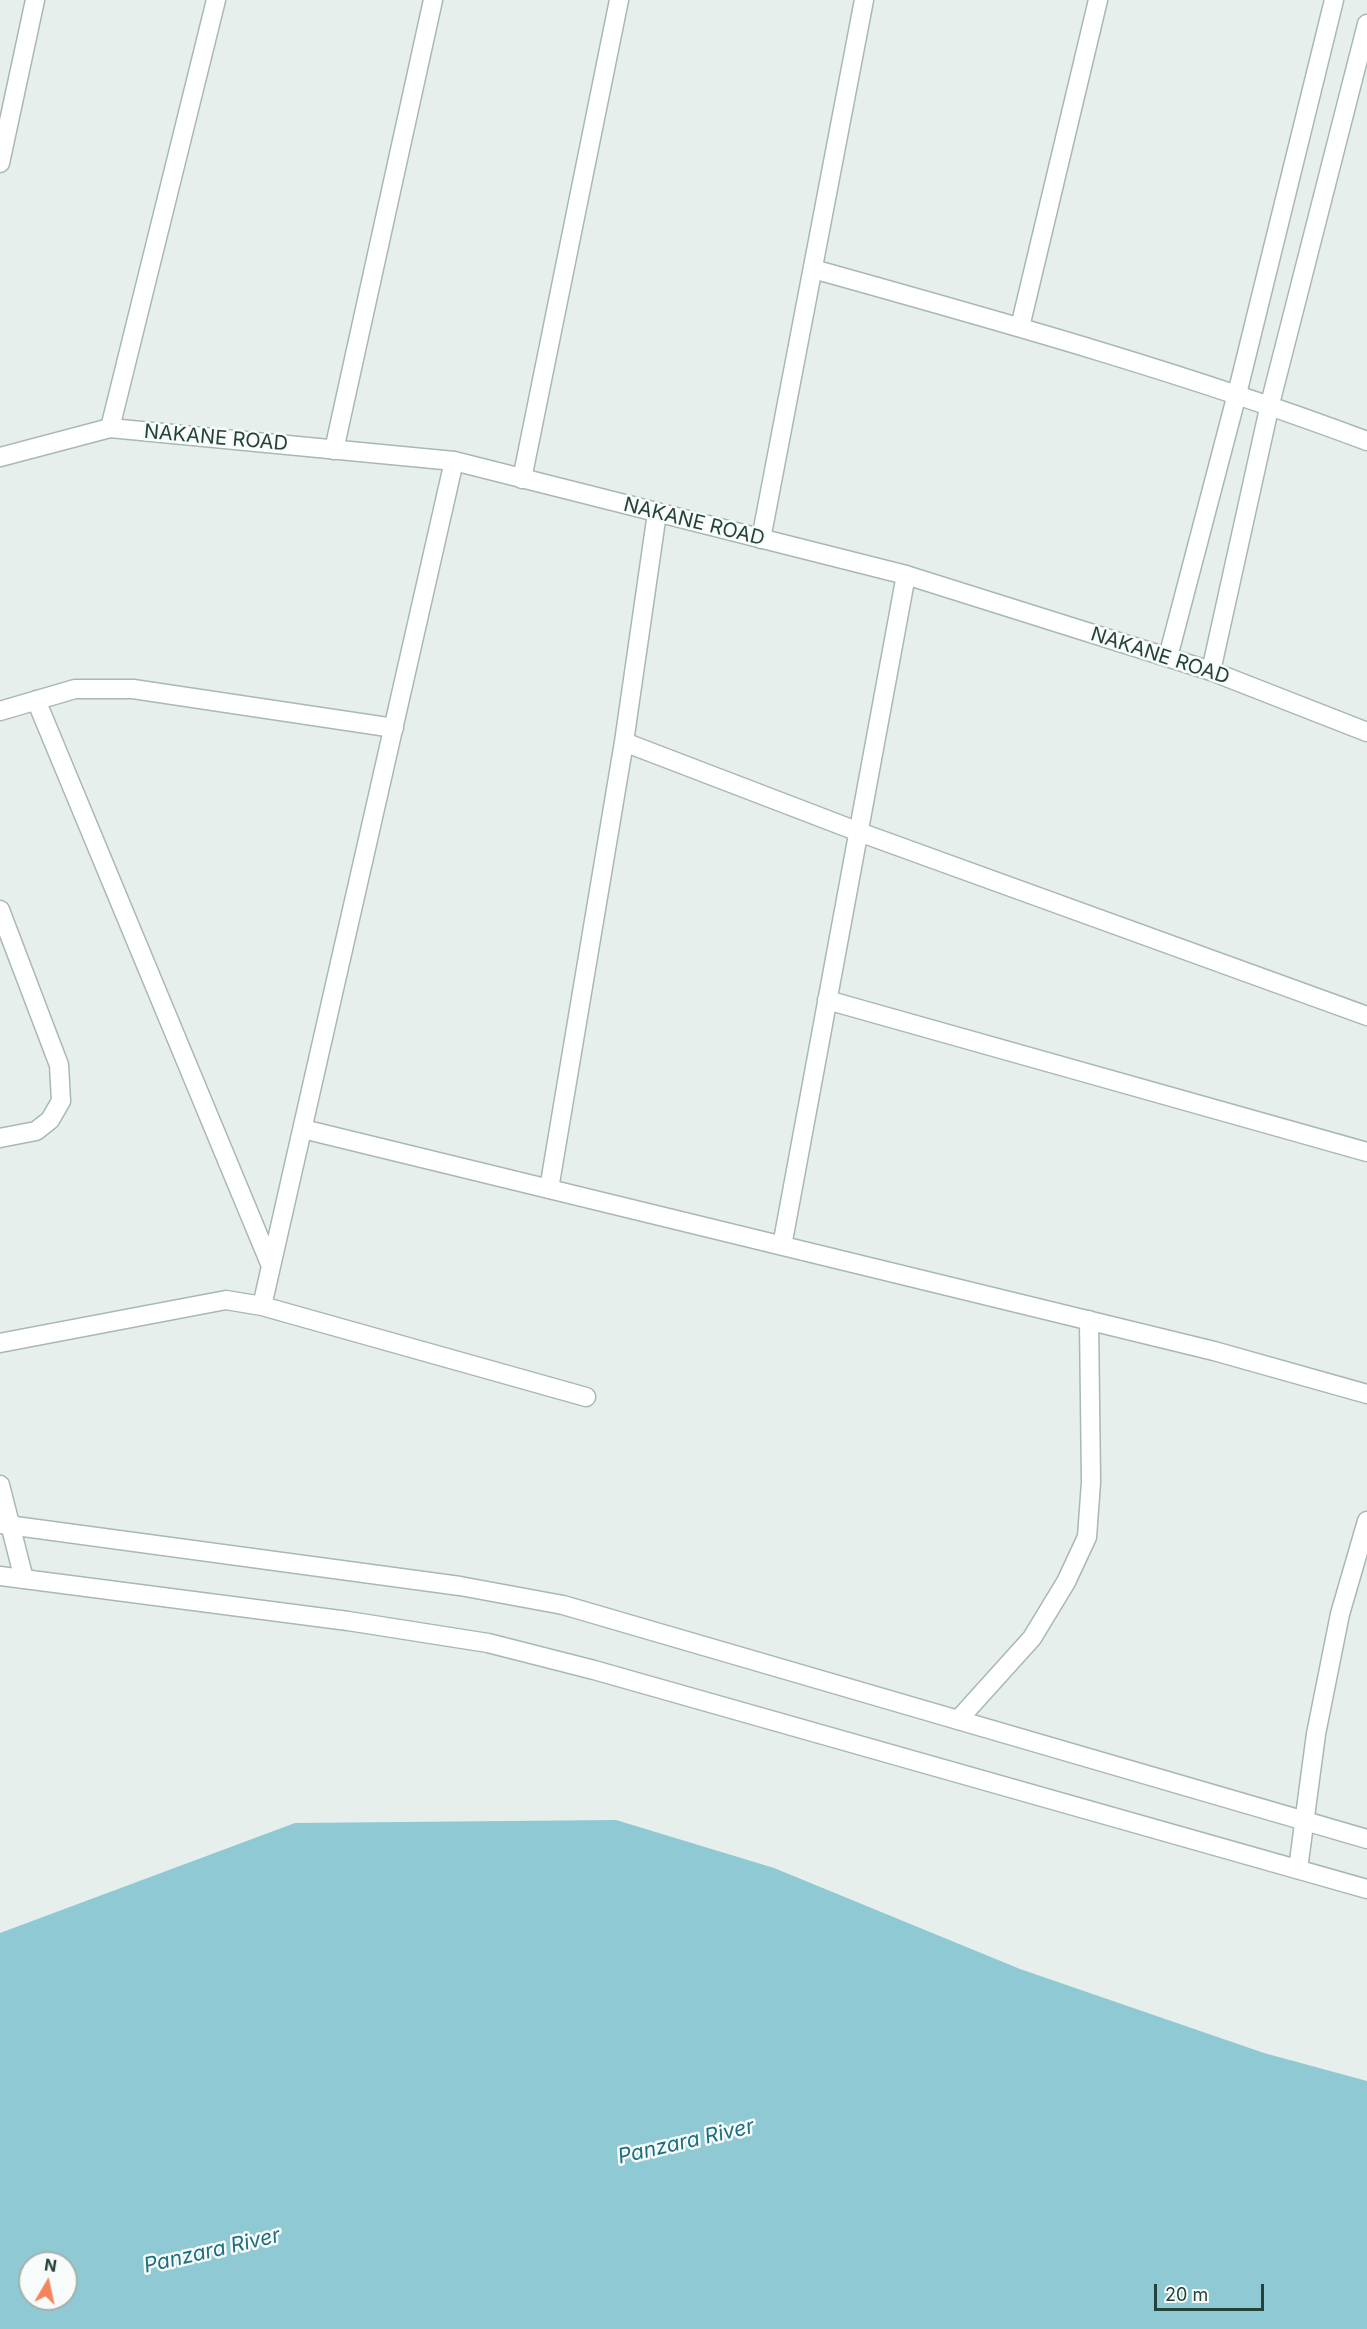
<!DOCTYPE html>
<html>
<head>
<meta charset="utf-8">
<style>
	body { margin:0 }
	#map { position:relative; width:1367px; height:2329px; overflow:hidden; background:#e6efeb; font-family:Inter,sans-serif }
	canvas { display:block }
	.north { position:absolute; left:18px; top:2251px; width:60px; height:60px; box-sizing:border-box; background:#f7fbf9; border:2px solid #a3b1ad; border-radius:50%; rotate:9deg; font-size:16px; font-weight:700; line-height:24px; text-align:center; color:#24423a }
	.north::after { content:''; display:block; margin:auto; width:21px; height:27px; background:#f4845f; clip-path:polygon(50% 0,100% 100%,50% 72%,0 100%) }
	.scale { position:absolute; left:1154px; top:2284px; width:110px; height:27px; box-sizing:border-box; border:3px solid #24423a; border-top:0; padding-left:8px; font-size:18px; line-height:21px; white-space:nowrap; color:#24423a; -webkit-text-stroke:4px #f7fbf9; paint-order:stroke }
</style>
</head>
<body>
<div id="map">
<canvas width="1367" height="2329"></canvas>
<div class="north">N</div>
<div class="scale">20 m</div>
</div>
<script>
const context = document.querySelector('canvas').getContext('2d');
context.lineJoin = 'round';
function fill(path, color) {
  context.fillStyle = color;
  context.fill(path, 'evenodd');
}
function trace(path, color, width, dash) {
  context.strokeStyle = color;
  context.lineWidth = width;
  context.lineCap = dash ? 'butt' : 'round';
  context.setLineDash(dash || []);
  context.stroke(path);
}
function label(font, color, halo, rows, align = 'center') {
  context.font = font + ' Inter,sans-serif';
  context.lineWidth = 5;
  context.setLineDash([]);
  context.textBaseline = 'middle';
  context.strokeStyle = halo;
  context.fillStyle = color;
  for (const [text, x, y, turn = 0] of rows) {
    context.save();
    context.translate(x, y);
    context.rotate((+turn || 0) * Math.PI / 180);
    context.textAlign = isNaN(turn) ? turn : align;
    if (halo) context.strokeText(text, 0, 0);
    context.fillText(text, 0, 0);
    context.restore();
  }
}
fill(new Path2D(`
	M616,1820L774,1868L1020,1969L1264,2053L1367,2081V2329H0V1933L295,1823ZM30,2263H66V2299H30Z`), '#8ec9d4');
const minor = new Path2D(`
	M0,163L35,0
	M813,269C999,321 1186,373 1367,441
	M1020,327L1098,0
	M110,428L216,0
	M334,450L433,0
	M522,479L619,0
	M761,539L864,0
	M1168,657L1237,394L1334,0
	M1211,671L1270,404L1367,24
	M36,700L271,1266
	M0,711L75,689H133L394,728
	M624,742L859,832L1367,1016
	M0,910L59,1065L61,1101L50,1120L36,1131L0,1138
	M827,1000L1367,1152
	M303,1129L1214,1351L1367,1394
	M549,1189L624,742L657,513
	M782,1246L906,575
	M262,1306L454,461
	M0,1343L226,1300L262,1306L586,1397
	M0,1485L24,1579
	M958,1720L1032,1638L1066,1582L1087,1537L1091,1482L1089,1320
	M1298,1869L1316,1734L1340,1614L1367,1521`);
const tertiary = new Path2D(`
	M0,457L110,428L454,461L906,575L1211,671L1367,732
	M0,1524L460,1586L563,1605L1367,1839
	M0,1576L348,1621L488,1643L594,1670L1367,1889`);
trace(minor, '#a8b8b2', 21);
trace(tertiary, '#a8b8b2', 21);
trace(minor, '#fff', 18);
trace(tertiary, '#fff', 18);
label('20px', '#24423a', '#f7fbf9', [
	["NAKANE ROAD",216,438,5],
	["NAKANE ROAD",694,522,14],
	["NAKANE ROAD",1160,656,18]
]);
label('italic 21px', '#1c6f80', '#f7fbf9', [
	["Panzara River",686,2142,-13],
	["Panzara River",212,2251,-13]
]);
</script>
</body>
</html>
